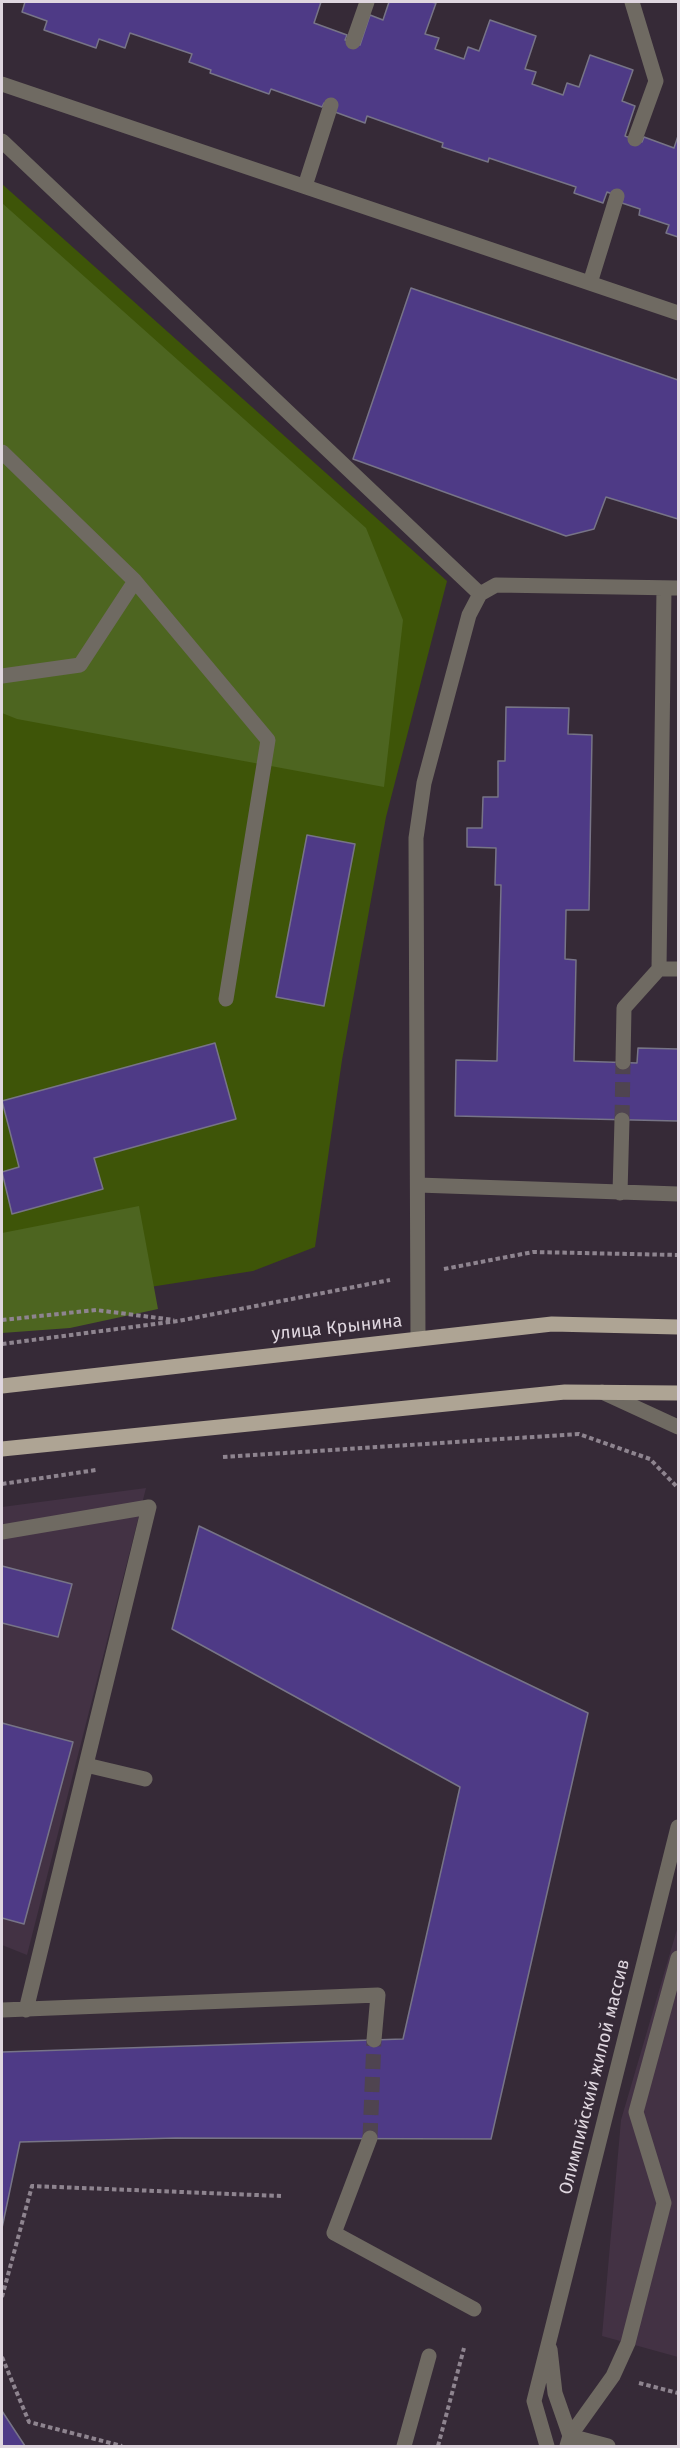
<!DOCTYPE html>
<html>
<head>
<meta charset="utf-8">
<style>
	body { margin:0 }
	#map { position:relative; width:680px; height:2448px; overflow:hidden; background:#362a37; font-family:"Fira Sans",sans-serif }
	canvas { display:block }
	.frame { position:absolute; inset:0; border:3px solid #dfd6df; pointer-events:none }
</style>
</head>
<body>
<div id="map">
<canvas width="680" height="2448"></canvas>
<div class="frame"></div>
</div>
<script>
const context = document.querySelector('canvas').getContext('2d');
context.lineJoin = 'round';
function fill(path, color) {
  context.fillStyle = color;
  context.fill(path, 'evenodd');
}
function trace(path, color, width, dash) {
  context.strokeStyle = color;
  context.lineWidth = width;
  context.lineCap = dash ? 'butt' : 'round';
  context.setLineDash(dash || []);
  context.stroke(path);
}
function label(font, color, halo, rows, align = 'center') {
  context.font = font + ' "Fira Sans",sans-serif';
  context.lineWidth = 4.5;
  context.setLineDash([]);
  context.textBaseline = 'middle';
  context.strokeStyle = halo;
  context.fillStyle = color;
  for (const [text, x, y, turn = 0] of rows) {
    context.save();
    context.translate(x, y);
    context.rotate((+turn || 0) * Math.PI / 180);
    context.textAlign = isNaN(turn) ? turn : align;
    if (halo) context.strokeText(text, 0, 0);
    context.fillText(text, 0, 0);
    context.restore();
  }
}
fill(new Path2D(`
	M146,1488L27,1955L2,1945V1507Z
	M678,1926V2357L602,2336L621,2120Z`), '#433244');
fill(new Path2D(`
	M2,184L447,581L386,817L342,1060L315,1247L253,1271L2,1310Z`), '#3e5508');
fill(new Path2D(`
	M2,203L366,528L403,620L384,787L17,719L2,713Z
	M139,1206L158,1309L70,1328L2,1333V1233Z`), '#4d6520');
const building = new Path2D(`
	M25,2H321L314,23L347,35L345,40L360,45L370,15L383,20L389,2H431L436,3L425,34L439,38L435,49L464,59L468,47L479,51L490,20L536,36L525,69L536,72L532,84L563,95L567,83L579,87L590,55L633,70L622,101L635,106L625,136L642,142L644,137L674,148L678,136V237L666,233L669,225L639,215L640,209L622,203L623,198L607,192L603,203L574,193L576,187L489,158L488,162L442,147L443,143L367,116L365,123L335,112L336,107L324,103L322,107L271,89L269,94L210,73L211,70L189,62L192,54L130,33L125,48L99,39L96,48L44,30L47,21L22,12Z
	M411,288L678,380V519L606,497L594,529L566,536L353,459Z
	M506,707L569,708L568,734L592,735L589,910H566L565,959L576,960L574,1061L637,1063L638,1048L678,1049V1121L455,1116L456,1060L497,1061L501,885H495L496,848L467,847V828H482L483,797H498V761H505Z
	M307,835L355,844L324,1006L276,997Z
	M215,1043L236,1119L94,1158L103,1189L12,1214L2,1172L19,1167L2,1101Z
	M199,1526L588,1713L491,2139L176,2138L20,2142L2,2228V2052L403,2039L460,1787L172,1629Z
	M2,1566L72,1584L58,1637L2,1623Z
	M2,1723L73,1742L24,1924L2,1918Z
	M2,2411L25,2446H2Z`);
fill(building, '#4e3a86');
trace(building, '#777487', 1.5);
trace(new Path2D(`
	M622,1120L623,1062
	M370,2138L374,2040`), '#4f4450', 15, [15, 8]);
trace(new Path2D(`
	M444,1269L533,1252L678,1255
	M2,1320L96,1310L174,1320
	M2,1344L178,1321L390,1280
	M223,1457L579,1434L650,1459L678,1488
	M2,1484L96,1470
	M2,2297L32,2186L281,2196
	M2,2357L29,2422L122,2446
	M639,2383L678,2393
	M438,2446L464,2348`), '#8e848f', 4, [4.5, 3]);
trace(new Path2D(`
	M632,2L656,81L635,139
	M353,42L367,2
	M2,84L678,313
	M2,141L480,594
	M305,186L331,105
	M590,283L617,196
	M2,452L135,581L268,740L226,999
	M2,676L80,665L135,581
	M659,969H678
	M623,1062L624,1008L659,969L664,588
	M418,1185L678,1194
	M620,1193L622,1120
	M418,1339L416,838L424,783L469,615L480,594L496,585L678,588
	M602,1392L678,1427
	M2,1532L149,1507L26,2010
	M86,1765L145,1779
	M2,2010L378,1995L374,2040
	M370,2138L334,2233L474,2309
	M550,2349L555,2393L570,2436
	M570,2436L608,2446
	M404,2446L429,2356
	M547,2446L534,2401L678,1827
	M567,2446L570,2436L613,2376L628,2343L664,2203L636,2112L678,1958`), '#6f6a62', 15);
trace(new Path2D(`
	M2,1386L552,1324L678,1327
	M2,1449L565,1392L678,1393`), '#aea494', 15);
label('18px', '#dfd6df', '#362a37', [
	["улица Крынина",337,1328,-6],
	["Олимпийский жилой массив",595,2077,-76]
]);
</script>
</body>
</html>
